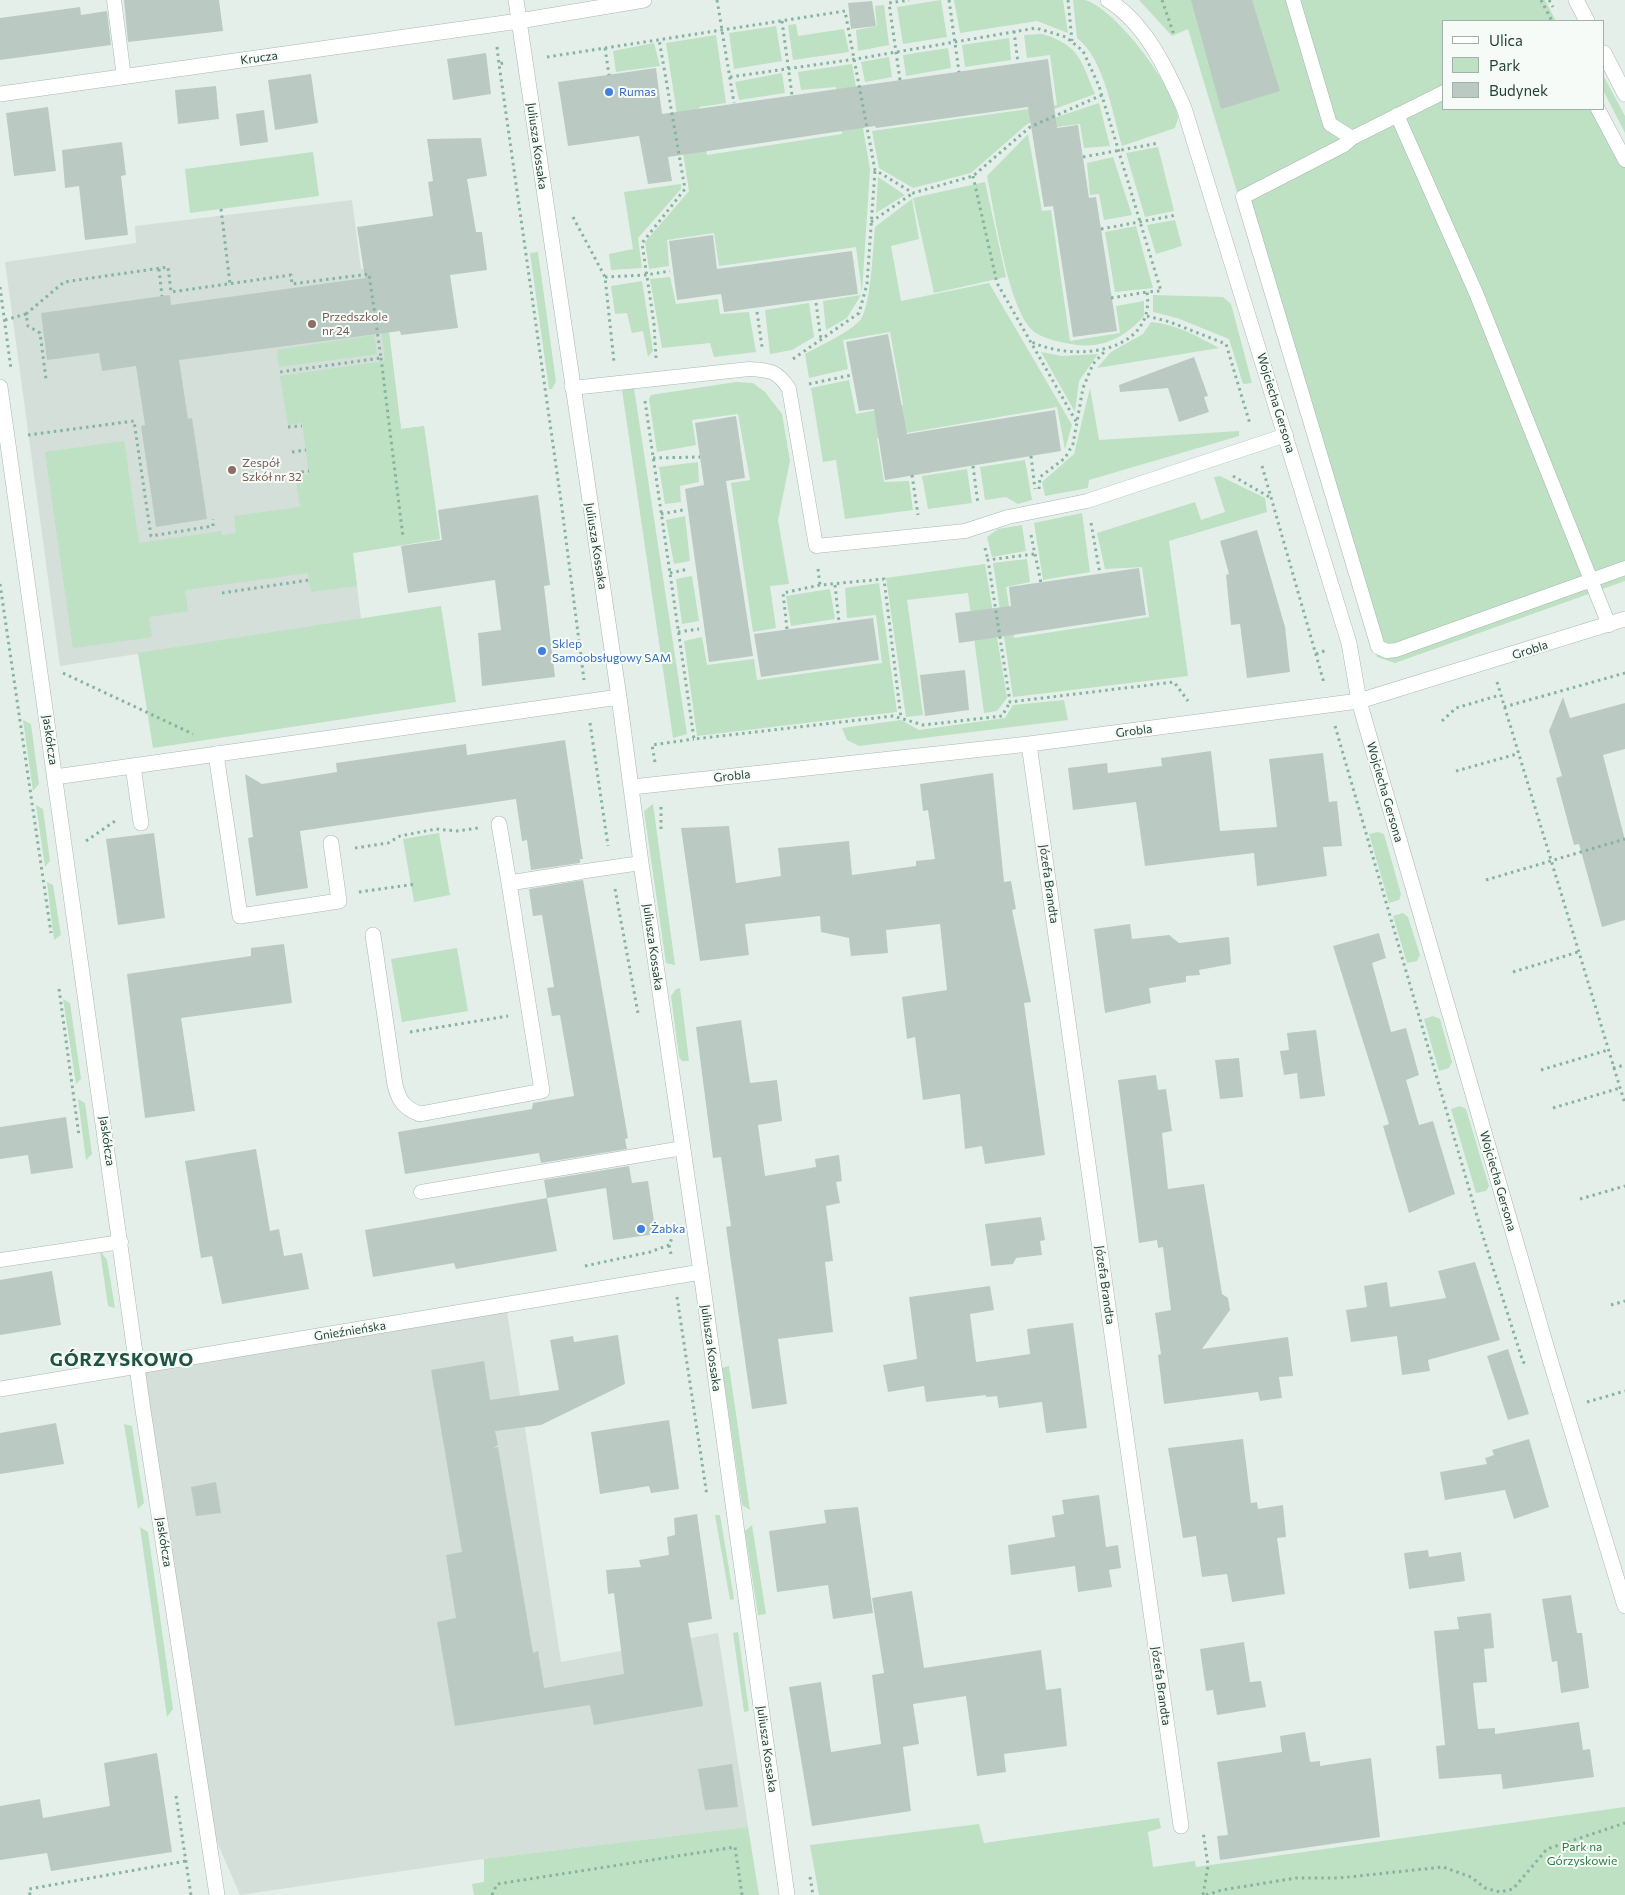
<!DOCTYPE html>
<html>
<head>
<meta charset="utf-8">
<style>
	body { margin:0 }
	#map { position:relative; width:1625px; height:1895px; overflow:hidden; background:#e5efe9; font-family:Commissioner,sans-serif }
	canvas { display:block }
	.legend { position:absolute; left:1442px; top:20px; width:162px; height:90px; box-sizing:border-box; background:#f6fbf8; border:1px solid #a2b1aa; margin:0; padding:6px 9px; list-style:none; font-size:15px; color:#234236 }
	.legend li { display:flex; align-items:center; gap:10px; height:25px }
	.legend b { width:25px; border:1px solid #a2b1aa }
</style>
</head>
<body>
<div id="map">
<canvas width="1625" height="1895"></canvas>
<ul class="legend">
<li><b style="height:6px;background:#fff"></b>Ulica</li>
<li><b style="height:14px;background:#bee0c3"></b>Park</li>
<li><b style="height:14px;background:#bacac2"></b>Budynek</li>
</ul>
</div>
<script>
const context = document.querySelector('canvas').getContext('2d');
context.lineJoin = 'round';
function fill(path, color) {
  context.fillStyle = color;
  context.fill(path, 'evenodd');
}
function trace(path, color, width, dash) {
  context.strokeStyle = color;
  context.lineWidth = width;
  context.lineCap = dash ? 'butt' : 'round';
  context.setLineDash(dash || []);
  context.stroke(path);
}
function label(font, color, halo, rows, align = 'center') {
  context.font = font + ' Commissioner,sans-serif';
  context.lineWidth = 4;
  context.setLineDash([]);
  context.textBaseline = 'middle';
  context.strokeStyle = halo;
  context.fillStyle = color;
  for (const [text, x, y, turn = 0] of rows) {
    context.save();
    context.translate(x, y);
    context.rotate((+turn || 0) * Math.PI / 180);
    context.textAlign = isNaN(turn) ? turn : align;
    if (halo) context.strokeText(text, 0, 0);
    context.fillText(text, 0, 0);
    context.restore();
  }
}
fill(new Path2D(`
	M352,200L361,269L381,267L401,429L424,426L440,539L353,553L361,619L60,666L5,262L136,243L135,226Z
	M506,1305L561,1662L718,1633L748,1827L484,1859L240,1895L205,1814L137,1365Z`), '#d3dfd8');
fill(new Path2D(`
	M941,0L947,37L903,44L897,7Z
	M954,0H1063L1068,33L1037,21L960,33Z
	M1073,0C1077,0 1082,0 1085,0C1117,10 1172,84 1178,117C1178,120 1176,124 1175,128L1122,146C1112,113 1105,60 1077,38Z
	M1139,0H1545L1556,21H1444V109H1602L1625,153V581L1395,663L1377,657L1188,29L1172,36Z
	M884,5L889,45L858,51L856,30L877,26L875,6Z
	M796,24L798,36L844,29L849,52L793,60L788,25Z
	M776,26L782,61L734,69L729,33Z
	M1042,34C1080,45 1081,61 1095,94L1049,111L1026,125L971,173L913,188L879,168L872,131L1057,105L1050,55L1027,58L1024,35Z
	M716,35L726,103L699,107L707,155L842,134L836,87L801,90L798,72L852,64L870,169L862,292L856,247L719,266L714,233L667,240L669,266L649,269L645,242L689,191L666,43Z
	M1009,38L1011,60L965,67L962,45Z
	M654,43L660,66L616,72L613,51Z
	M948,48L951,68L906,76L903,55Z
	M889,57L892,77L865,82L861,62Z
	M782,73L785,93L739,100L735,82Z
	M1604,77L1625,116V133L1604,92Z
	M1099,103L1110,146L1084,148L1080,124L1031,130L1051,119Z
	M1028,134L1042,211L1051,210L1070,341L1120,333L1116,306L1144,301V316C1126,336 1105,348 1077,345C1065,343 1040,339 1031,329C1007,302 995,214 987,176Z
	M1158,147L1174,211L1145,217L1126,153Z
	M313,152L319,196L190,213L185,169Z
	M1113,157L1132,215L1104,220L1099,194L1090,195L1087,163Z
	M878,177L905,195L876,213Z
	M985,182L1006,277L934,293L913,198Z
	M681,184V189L638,238L642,268L611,270L609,254L633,249L624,192Z
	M912,199L919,239L891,246L901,301L989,283L1072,425L1065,449L1057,407L877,438L884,482L909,481L913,510L845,519L836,460L823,462L811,388L849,380L856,414L903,405L890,332L843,340L848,369L809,378L805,354C819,346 851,332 861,319C871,303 873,248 875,227Z
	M1175,220L1182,246L1156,254L1147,225Z
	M1136,226L1153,288L1115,292L1105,232Z
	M538,252L556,382L552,389H549L530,253Z
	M381,267L401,429L424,426L440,539L353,553L357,586L311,592L308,573L185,590L188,611L149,617L152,637L73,648L45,452L124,441L139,543L222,531V535L236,533L234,516L300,507L295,476L309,474L303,429L302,423L288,425L280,376L385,361L374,268Z
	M670,277L676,304L718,299L720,314L749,312L756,352L714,357L710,343L662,348L650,279Z
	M642,281L653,351L648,357L643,331L632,333L627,313L615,314L611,286Z
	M861,295L847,318L826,330L823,301Z
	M1153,295L1223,297L1231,304L1252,383L1243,384L1229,339L1177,318L1153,312Z
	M809,303L814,337L792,350L770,354L765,310Z
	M1151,322C1176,324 1197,336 1219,348L1097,368L1111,352L1143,334Z
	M374,335L377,354L279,367L277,350Z
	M1041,352L1062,356L1098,354L1079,381L1075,412Z
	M736,382L753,383L765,392L782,414L790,461L778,520L789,584L770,586L776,628L753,632L731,483L750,480L738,414L692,420L696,445L657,452L649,399L651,395Z
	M634,388L687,734L673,738L622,390Z
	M1090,388L1099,440L1239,431V436L1089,480L1088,488L1045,496L1042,482L1074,454Z
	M1025,460L1032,500L1018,504L1006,497L985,500L980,467Z
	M698,462L699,482L680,486L681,502L665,504L659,467Z
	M967,469L972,503L928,509L922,476Z
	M1220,476L1265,498L1267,512L1169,541L1188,676L1013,697L993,563L1027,559L1030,582L1006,587L1014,638L1149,617L1142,567L1105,569L1097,533L1195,502L1201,520L1225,512L1214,477Z
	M1082,513L1090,572L1043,580L1034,523Z
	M685,516L690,561L674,564L666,520Z
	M1022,525L1026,551L992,557L987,537L998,529Z
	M985,564L1007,698L997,711L984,713L968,593L907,600L923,715L906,717L886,578Z
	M692,576L699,621L682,624L676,579Z
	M879,583L897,712L697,736L684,641L702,637L707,665L754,659L757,680L882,663L876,615L847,618L845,588Z
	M830,589L835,619L791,626L786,596Z
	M441,606L456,702L153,748L138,653Z
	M1064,700L1068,720L859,746L847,740L842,728L901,720L919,730L1005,718L1013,705Z
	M23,720L31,724L39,784L33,791Z
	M653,804L675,965L666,963L644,811Z
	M36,805L43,809L50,861L45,867Z
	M1378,832L1384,834L1401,894L1399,900L1389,903L1369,834Z
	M439,833L450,895L414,902L403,839Z
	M47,882L53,885L61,935L54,940Z
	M1403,913L1408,917L1420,955L1417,961L1407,963L1393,916Z
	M457,948L468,1011L402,1022L391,959Z
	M680,988L689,1061H682L679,1057L671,996L676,989Z
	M63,999L70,1003L81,1079L76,1084Z
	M1433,1016L1440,1019L1452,1062L1449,1068L1439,1071L1424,1019Z
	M78,1099L85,1103L92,1154L86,1160Z
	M1460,1106L1466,1109L1489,1186L1486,1191L1476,1193L1451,1109Z
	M100,1251L107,1260L115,1308L108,1306Z
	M729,1366L750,1510L742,1505L722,1368Z
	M124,1424L132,1426L144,1503L138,1509Z
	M715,1515H720L734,1599L730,1600Z
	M752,1525L766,1614L758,1615L745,1531Z
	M140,1527L148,1532L173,1709L167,1717Z
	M738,1632L749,1711L744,1712L733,1633Z
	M1625,1807V1895H819L810,1845L979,1824L984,1843L1159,1818L1161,1828L1148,1832L1153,1867L1195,1861L1196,1867Z
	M748,1827L759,1895H474L472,1884L484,1882V1859Z`), '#bee0c3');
fill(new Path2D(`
	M124,0H219L223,31L128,42Z
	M1191,0H1252L1280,91L1221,109Z
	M872,1L876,26L851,29L848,3Z
	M80,7L81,15L107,11L111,45L0,60V18Z
	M486,53L491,94L453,100L447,59Z
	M1048,59L1057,128L1078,125L1089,198L1096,197L1117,331L1073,337L1053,206L1044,207L1028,107L876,128L875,126L668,157L672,181L648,184L639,136L568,146L558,82L656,68L662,114Z
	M311,74L318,123L275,130L268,80Z
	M216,86L219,119L178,124L175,90Z
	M48,107L56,171L14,176L6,113Z
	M264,110L268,142L240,146L236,114Z
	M481,138L487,176L467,179L476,232H482L487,270L450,275L458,328L401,335L400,331L179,360L188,419L192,418L207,519L156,527L141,426L145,425L136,366L102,371L99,353L47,360L41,313L170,295L171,305L365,278L357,227L433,216L428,182L433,181L427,139Z
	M122,142L126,175L121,176L128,235L85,240L79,186L65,188L62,150Z
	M713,235L717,269L852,251L858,294L724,312L721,294L677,300L669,241Z
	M888,334L907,434L1055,410L1061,451L885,480L874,409L859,411L846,342Z
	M1194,357L1208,396L1204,397L1209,412L1179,422L1168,388L1120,392L1119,385Z
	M736,416L745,478L726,481L753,656L709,662L685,489L704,485L695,423Z
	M538,495L550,585L544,586L555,677L482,686L478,633L501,630L495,580L408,593L401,546L442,540L438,510Z
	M1257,530L1285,627L1290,672L1247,678L1240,624L1231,625L1226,575L1229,574L1220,541Z
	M1139,568L1146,615L959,643L955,613L1011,606L1009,587Z
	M873,618L879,660L761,677L754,634Z
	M965,670L969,710L925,716L920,675Z
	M1563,697L1570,718L1625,703V749L1603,755L1625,840V920L1602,927L1579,844L1574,845L1556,778L1562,776L1549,731Z
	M565,740L583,859H580V863L531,870L527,840L522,841L516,799L300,831L308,888L256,896L248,838L253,837L245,774L262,784L337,772L336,763L466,744L467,755Z
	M1211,751L1220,831L1277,827L1269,759L1323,753L1329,802L1337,801L1342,846L1323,847L1327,876L1257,886L1254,853L1145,866L1136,802L1073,810L1068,768L1107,763L1108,773L1162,766L1161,758Z
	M993,773L1004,882L1011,881L1016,909L1012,910L1031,1002L1024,1003L1045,1155L985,1164L982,1146L965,1149L960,1094L923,1100L915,1037L907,1039L902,997L947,990L940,924L886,930L888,953L851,956L849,938L821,932L820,916L745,924L749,955L700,961L681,828L729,826L736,883L781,876L778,848L849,841L852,875L916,866V861L935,859L928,810L923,811L920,784Z
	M154,833L165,918L118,925L106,839Z
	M583,880L628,1138L625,1139L627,1149L541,1163L539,1153L405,1174L398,1132L532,1109L533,1103L574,1096L560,1015L552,1016L547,988L554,987L542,915L533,916L529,889Z
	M1130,924L1132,939L1169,935L1179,943L1229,937L1231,964L1199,970L1200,975L1186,976V982L1149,988L1151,1003L1105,1013L1094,929Z
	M1379,933L1386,958L1372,963L1391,1032L1406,1028L1419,1075L1406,1080L1419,1125L1433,1121L1455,1194L1409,1213L1383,1126L1389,1124L1333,946Z
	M284,944L292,1003L181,1018L195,1111L145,1118L127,974L251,956V948Z
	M741,1020L750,1083L777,1080L782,1121L758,1125L765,1176L816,1167L815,1159L839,1155L842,1181L836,1182L840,1203L826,1206L833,1261L825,1262L833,1332L778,1339L787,1404L752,1409L726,1227L731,1226L721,1157L713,1158L696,1027Z
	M1316,1030L1325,1096L1300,1099L1297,1073L1284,1075L1280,1051L1289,1050L1287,1033Z
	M1239,1058L1243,1097L1220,1099L1215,1060Z
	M1156,1075L1158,1090L1166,1089L1172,1131L1162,1133L1168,1189L1204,1184L1222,1294L1228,1298L1230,1310L1202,1349L1288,1337L1293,1376L1279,1377L1282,1398L1260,1401L1258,1392L1164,1404L1158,1355L1161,1354L1155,1313L1171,1310L1163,1247L1158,1248L1157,1240L1139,1243L1118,1080Z
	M66,1117L73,1168L31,1174L28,1155L0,1159V1127Z
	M256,1149L270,1231L279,1229L284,1256L302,1253L309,1289L222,1304L212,1256L201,1258L185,1161Z
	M629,1166L632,1183L648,1181L656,1234L613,1240L606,1188L547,1198L544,1180Z
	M547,1198L557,1251L456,1269L454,1263L373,1277L365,1230Z
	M1041,1217L1045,1240L1040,1241L1042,1255L1016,1258L1013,1264L991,1266L985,1224Z
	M1475,1262L1500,1340L1428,1360L1430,1371L1402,1375L1397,1336L1351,1342L1346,1310L1367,1307L1364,1286L1387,1282L1390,1307L1446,1298L1438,1271Z
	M52,1271L61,1325L0,1335V1280Z
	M990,1286L994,1310L970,1314L976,1362L1030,1354L1027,1329L1073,1323L1087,1428L1046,1433L1042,1402L999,1408L997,1396L986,1397V1395L926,1402L924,1386L888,1392L883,1365L917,1359L909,1297Z
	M618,1335L625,1384L541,1425L495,1431L498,1445L493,1448L498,1447L533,1653L538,1651L544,1688L624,1674L614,1593L608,1594L606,1570L641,1567L639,1560L669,1555L667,1537L675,1535L674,1518L697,1514L712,1619L688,1623L703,1706L594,1725L590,1705L455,1726L437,1622L456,1618L446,1555L462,1552L431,1370L484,1361L490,1400L559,1390L550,1340L573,1336L574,1342Z
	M1508,1349L1529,1414L1508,1420L1487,1356Z
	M669,1420L679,1489L651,1493L649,1486L600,1494L591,1432Z
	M56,1423L64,1464L0,1474V1433Z
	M1243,1439L1251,1503L1257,1502L1258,1509L1283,1505L1286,1537L1277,1538L1285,1594L1232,1602L1227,1574L1202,1577L1196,1536L1183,1538L1168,1448Z
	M1529,1439L1549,1507L1514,1519L1505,1490L1445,1500L1440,1472L1487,1464L1485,1458L1494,1455L1492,1450Z
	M216,1482L221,1513L196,1516L191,1487Z
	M1099,1495L1106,1547L1118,1545L1121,1568L1109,1570L1112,1587L1078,1592L1075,1566L1011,1575L1008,1545L1055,1537L1052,1516L1064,1514L1062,1500Z
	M858,1507L873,1613L833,1619L828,1585L777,1592L769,1531L826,1523L824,1510Z
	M1428,1550L1429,1557L1461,1552L1465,1581L1409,1589L1404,1553Z
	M912,1591L924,1668L1041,1650L1046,1690L1061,1688L1067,1746L1004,1754L1006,1772L977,1776L966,1696L913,1704L919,1744L903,1747L911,1811L812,1826L789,1687L821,1682L831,1752L881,1744L872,1675L884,1673L872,1598Z
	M1571,1595L1577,1633H1582L1589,1688L1561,1693L1557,1661L1552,1662L1542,1599Z
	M1491,1613L1494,1648L1484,1649L1487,1682L1473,1683L1478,1729L1495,1728V1734L1579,1722L1583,1750L1590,1749L1594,1777L1503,1789L1501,1774L1439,1779L1436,1746L1445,1745L1434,1631L1459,1629L1457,1617Z
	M1244,1642L1250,1682L1261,1681L1266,1707L1217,1715L1213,1690L1206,1691L1200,1649Z
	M1305,1732L1310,1762L1320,1761V1766L1371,1758L1380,1837L1220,1860L1217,1836L1228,1835L1217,1762L1282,1752L1280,1736Z
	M157,1753L172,1852L51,1871L47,1853L0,1860V1806L40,1799L43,1818L110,1806L104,1763Z
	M732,1764L738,1807L705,1810L698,1769Z`), '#bacac2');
const service = new Path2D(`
	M114,0L124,77
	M1293,0L1330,124L1352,138L1444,92
	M1598,109L1625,160
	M1397,115L1476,293L1609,625
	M1352,138L1344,145L1243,197L1378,647L1387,651L1396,650L1625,568
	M572,388L749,369C770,370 778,371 789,389L816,546L965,531L1008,517L1087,501L1286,435
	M579,872L641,863
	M421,1192L683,1148
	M0,1260L121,1242`);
const minor = new Path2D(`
	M516,0L619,697L641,863L701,1272L787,1895
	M1108,0C1146,24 1166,68 1184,108L1349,643L1359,701L1374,753L1549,1356L1625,1606
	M0,94L519,21L644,0
	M0,387L143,1410L217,1895
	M1029,744L1181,1826
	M216,754L240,916L339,901L331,843
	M133,766L141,823
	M55,777L619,697
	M632,787L1029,744L1359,701L1625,619
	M499,824L509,883L579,872
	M373,935L395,1085C399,1101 404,1108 420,1114L542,1091L509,883
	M0,1389L701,1272`);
const tertiary = new Path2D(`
	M1576,0L1587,21
	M1604,53L1625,94`);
trace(service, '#a7b8b0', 15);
trace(minor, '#a7b8b0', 16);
trace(tertiary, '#a7b8b0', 16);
trace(new Path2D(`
	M717,0L734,103
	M949,0L959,72
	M1068,0L1072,41
	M1162,0L1174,35
	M1541,0L1552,21
	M1549,0L1553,7
	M782,21L792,95
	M1014,31L1018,63
	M497,47L499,64
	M605,48L609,75
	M547,57L845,11L875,170L913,193L973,176L1030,127L1102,95
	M503,63L499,64L561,501L584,680
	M730,77L856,59L1036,28L1066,37L1083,51L1099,86L1161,291L1147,292C1156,354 1073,362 1032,342
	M900,80L889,3L909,0
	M1083,157L1159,143
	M973,176L997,283L1077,423
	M221,209L230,284
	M573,217L605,277L614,362
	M871,222L913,193
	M1101,229L1177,215
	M159,269L162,296
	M605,277L646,275L670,271
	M0,287L11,369
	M1111,298L1147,292
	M816,303L821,340
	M757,312L762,347
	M26,314L64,282L168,267L171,292L291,275L292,284L369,274L381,358L280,372
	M1147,316L1170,322L1226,344L1250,424
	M5,320L26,314L28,326L40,333L46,379
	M381,358L403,537
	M656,358L654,324L642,243L685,189L659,39
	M793,359L859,313L867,284L875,170
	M809,384L852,375
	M645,401L694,739L893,716L923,725L1002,716L1010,702
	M288,427L302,426
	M28,435L134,421L151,536L213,526V519
	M292,452L306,450
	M1031,456L1035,489
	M653,458L700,457
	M973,466L978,504
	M1262,466L1324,683
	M295,473L309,471
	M912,475L918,515
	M1233,476L1271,498
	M1039,489L1040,477L1065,458L1073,444L1083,388L1093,364L1106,350
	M661,514L683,510
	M1091,523L1100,574
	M1031,535L1041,583
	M985,548L988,560
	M1034,554L988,560L1010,702L1174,682L1188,701
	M818,569L820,585
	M670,573L689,569
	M0,584L51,933
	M835,585L839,622
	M222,593L309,580
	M787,629L783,593L820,585L884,579L901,718
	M678,632L699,629
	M1316,654L1327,650
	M63,673L193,734
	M1497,682L1625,1104
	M1504,707L1625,673
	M1442,721L1456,708L1500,695
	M590,723L608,846
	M1335,726L1481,1230L1523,1362L1527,1364
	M655,762L652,745L694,739
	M1456,771L1517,754
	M661,807V829
	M86,841L118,819
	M355,848L388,843L400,836L436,829L457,831L478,828
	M1486,880L1625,839
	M615,889L638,1013
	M359,892L416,884
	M1513,972L1578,952
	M59,989L79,1136
	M410,1032L508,1016
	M1613,1068L1625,1065
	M1541,1070L1608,1050
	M1553,1108L1620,1088
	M1580,1199L1625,1186
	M671,1254L669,1245L672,1238
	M585,1266L650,1252L669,1245
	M677,1297L707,1496
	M1611,1305L1625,1301
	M1587,1402L1625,1391
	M176,1796L191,1895
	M810,1877L813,1895
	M30,1895L29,1889L186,1861
	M492,1895L497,1884L735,1847L742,1895
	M1203,1895L1208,1866L1203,1831
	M1206,1895L1222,1890L1296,1878H1339L1443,1867L1471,1877L1485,1888L1500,1892L1513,1889L1547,1849L1625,1823`), '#85b3a0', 3, [2.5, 4]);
trace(service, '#fff', 14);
trace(minor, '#fff', 15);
trace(tertiary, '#fff', 15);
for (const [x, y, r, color] of [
	[609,92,5,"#3f7fe0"],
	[312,324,5,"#8d6e63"],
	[232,470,5,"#8d6e63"],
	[542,651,5,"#3f7fe0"],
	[641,1229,5,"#3f7fe0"]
]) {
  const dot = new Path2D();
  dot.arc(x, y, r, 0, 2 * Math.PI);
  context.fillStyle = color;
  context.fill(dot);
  trace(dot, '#f6fbf8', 2);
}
label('12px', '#234236', '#f6fbf8', [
	["Krucza",259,58,-8],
	["Juliusza Kossaka",537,146,82],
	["Wojciecha Gersona",1276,403,73],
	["Juliusza Kossaka",596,546,81],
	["Grobla",1530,650,-18],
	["Grobla",1134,731,-7],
	["Jaskółcza",50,740,82],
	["Grobla",732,776,-6],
	["Wojciecha Gersona",1385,792,74],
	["Józefa Brandta",1049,884,82],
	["Juliusza Kossaka",653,947,82],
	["Jaskółcza",107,1141,82],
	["Wojciecha Gersona",1498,1181,74],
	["Józefa Brandta",1105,1285,82],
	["Gnieźnieńska",350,1331,-9],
	["Juliusza Kossaka",711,1348,82],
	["Jaskółcza",164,1542,81],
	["Józefa Brandta",1161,1686,82],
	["Juliusza Kossaka",767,1749,82]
]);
label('12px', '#366cbe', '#f6fbf8', [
	["Rumas",619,92],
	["Sklep",552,644],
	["Samoobsługowy SAM",552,658],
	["Żabka",651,1229]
], 'left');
label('12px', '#785e54', '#f6fbf8', [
	["Przedszkole",322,317],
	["nr 24",322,331],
	["Zespół",242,463],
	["Szkół nr 32",242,477]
], 'left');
label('12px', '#2c7a42', '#f6fbf8', [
	["Park na",1582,1847],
	["Górzyskowie",1582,1861]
]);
context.letterSpacing = '1px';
label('bold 18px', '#1e5542', '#f6fbf8', [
	["GÓRZYSKOWO",122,1360]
]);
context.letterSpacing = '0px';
</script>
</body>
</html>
